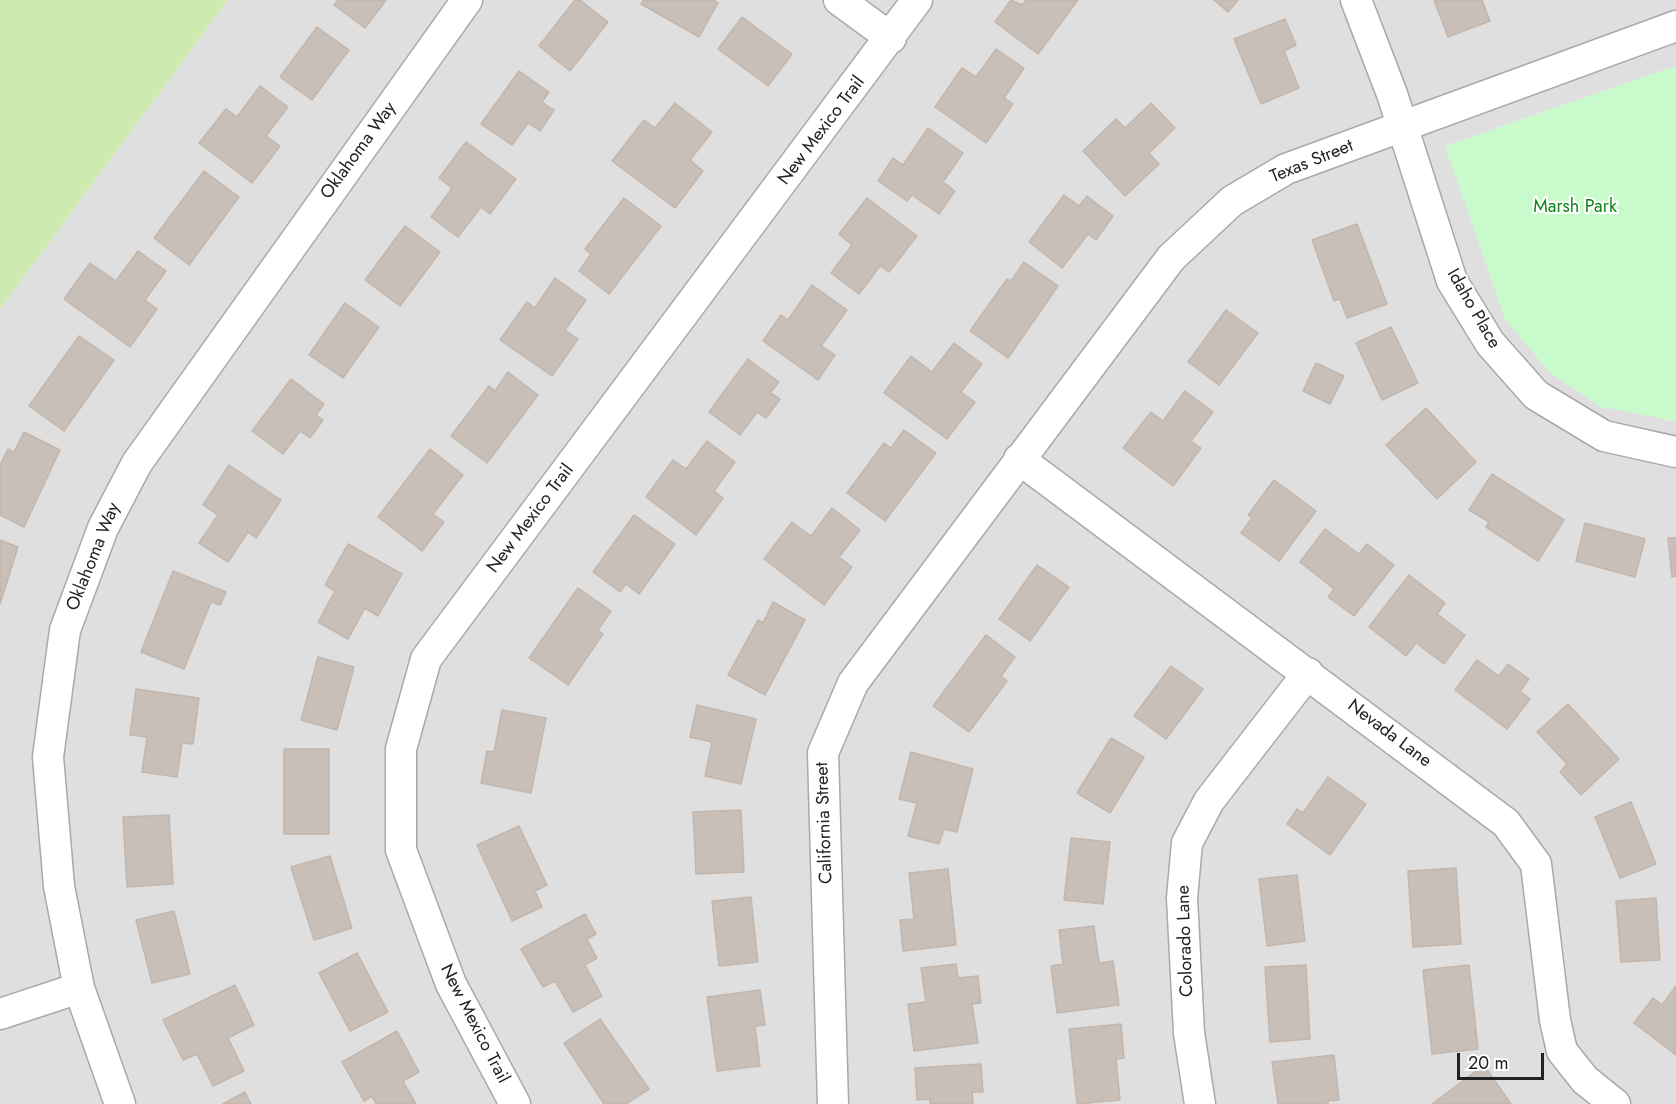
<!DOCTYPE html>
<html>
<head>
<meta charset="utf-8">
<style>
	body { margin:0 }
	#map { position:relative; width:1676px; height:1104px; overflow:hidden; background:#f2efe9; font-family:Jost,sans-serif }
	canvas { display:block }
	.scale { position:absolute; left:1457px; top:1053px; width:87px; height:27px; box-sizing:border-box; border:3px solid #222; border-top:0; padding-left:8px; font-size:18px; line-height:21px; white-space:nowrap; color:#222; -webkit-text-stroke:4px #fff; paint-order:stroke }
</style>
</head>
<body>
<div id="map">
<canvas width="1676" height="1104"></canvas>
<div class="scale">20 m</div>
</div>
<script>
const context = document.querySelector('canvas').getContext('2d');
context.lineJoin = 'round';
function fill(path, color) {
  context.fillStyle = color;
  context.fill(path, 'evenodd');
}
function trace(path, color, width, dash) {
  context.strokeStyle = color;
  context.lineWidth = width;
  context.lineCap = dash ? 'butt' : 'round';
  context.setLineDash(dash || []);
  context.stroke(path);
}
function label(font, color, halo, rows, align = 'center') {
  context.font = font + ' Jost,sans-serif';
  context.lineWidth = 4.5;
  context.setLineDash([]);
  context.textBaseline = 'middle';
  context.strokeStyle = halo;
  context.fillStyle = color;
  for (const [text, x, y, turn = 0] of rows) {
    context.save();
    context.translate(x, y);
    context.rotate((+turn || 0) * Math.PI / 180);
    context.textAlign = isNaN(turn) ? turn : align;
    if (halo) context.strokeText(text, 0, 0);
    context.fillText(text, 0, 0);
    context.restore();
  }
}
fill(new Path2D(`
	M228,0H1676V66L1445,146L1664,420L1676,421V1104H0V309Z`), '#e0dfdf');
fill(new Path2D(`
	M0,0H228L0,309Z`), '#cdebb0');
fill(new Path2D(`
	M1676,66V421L1601,407L1549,372L1505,319L1445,146Z`), '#c8facc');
const building = new Path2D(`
	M338,0H386L365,28L334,5Z
	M575,0H580L608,22L570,71L539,46Z
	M644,0H713L718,3L699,37L641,4Z
	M1011,0L1022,5L1026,0H1078L1038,54L995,22Z
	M1214,0H1238L1228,12Z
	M1434,0H1482L1490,21L1448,37Z
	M742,17L792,54L768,86L718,49Z
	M1285,19L1296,45L1284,51L1299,88L1261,104L1234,39Z
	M317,27L349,50L312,100L280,77Z
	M996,49L1024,68L1004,98L1013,104L986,143L935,107L962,68L976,77Z
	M519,71L549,92L542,102L554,110L540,131L528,123L512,145L481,124Z
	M260,86L288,107L266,136L280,146L252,183L199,143L226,109L237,117Z
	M675,103L712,132L690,160L703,171L675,208L612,161L644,120L655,128Z
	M1151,103L1175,128L1149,153L1159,164L1125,196L1083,151L1116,119L1125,128Z
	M928,128L963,153L943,182L955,191L939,214L912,195L907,201L878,181L893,158L903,165Z
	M466,142L516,179L490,214L481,207L458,237L431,217L452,188L439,178Z
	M204,171L239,197L189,265L154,238Z
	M1064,195L1079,206L1087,196L1113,216L1096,240L1088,234L1062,268L1029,242Z
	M624,198L661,226L609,294L579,271L591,254L585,249Z
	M867,198L917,236L889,272L880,266L859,294L831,273L852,245L839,234Z
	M1357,224L1387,304L1347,318L1340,299L1334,301L1312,240Z
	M405,226L440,252L400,306L365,280Z
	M138,251L166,271L145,300L157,309L130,347L64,299L90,263L116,281Z
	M1024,262L1058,286L1008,358L970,331L1007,279L1011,281Z
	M555,278L586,300L565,330L578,339L552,376L500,340L527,302L535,308Z
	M812,285L847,310L821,346L835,355L818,380L763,341L781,315L788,320Z
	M345,303L379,327L343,378L309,355Z
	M1226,310L1258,333L1219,385L1188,362Z
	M1391,327L1418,383L1382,400L1356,343Z
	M79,336L114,360L64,431L29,406Z
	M954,343L982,364L961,392L975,402L947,439L884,393L911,356L932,372Z
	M748,359L779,382L770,393L780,399L766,418L757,412L740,435L709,412Z
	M1316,363L1344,376L1330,404L1303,391Z
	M508,372L538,395L487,463L451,436L489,386L495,391Z
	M291,379L324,404L316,415L323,420L310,438L300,431L283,454L252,431Z
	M1185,391L1213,412L1191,441L1201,448L1173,486L1123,448L1151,412L1163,421Z
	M1426,408L1476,462L1437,499L1386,445Z
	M904,430L936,453L885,521L847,493L884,443L891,448Z
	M24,432L60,450L24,527L0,515V465L8,449L14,452Z
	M707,441L735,462L714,491L723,498L696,535L646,497L673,460L686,469Z
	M430,449L463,475L433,514L444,522L422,551L378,517Z
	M229,465L281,500L256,538L248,532L228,562L199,543L218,515L203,505Z
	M1492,474L1564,520L1538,561L1486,527L1489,522L1469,510Z
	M1274,480L1316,511L1279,561L1241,533L1252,518L1248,515Z
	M832,508L860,530L839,557L852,567L824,605L764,559L792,522L811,536Z
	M634,515L675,544L639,594L626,584L620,592L593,572Z
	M1585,523L1645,539L1635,577L1576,561Z
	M1325,529L1359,554L1367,544L1394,565L1354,616L1328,597L1334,589L1300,562Z
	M1668,538H1676V576L1672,577Z
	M0,540L18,547L0,604Z
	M348,544L402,574L378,616L365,608L348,639L318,622L335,591L325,585Z
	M1037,565L1069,587L1030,641L999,619Z
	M173,571L226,592L220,605L211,602L184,669L141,652Z
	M1409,575L1445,603L1437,614L1465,635L1444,664L1416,643L1406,656L1369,627Z
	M578,588L611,611L598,630L603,634L568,685L529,658Z
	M773,602L805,620L765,695L728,675L758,620L763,623Z
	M986,635L1015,657L1001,676L1007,681L969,732L933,706Z
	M318,657L354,667L337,730L301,720Z
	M1477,660L1499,676L1508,664L1529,679L1520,691L1530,699L1507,729L1455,690Z
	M1171,666L1203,689L1166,739L1134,716Z
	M136,689L199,698L193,744L182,743L177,777L142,772L147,737L130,735Z
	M1568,704L1619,759L1581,795L1560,772L1567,764L1537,732Z
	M697,705L756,719L741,784L705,776L712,742L690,737Z
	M502,710L546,718L531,793L481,783L487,751L494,752Z
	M1111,738L1144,757L1110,813L1077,793Z
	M284,749H329V834H284Z
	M911,752L973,769L957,832L944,829L939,844L908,836L917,803L899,799Z
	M1328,777L1366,804L1330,855L1287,824L1297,809L1303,813Z
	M1631,802L1656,864L1620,878L1595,817Z
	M741,810L744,872L696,874L693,812Z
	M169,815L173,884L127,887L123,817Z
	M519,826L547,885L535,891L542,907L512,921L477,845Z
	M1071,838L1110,842L1103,904L1064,900Z
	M330,856L352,928L314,940L291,867Z
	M1456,868L1461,944L1413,947L1408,871Z
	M948,869L956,945L903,951L900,920L914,919L909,873Z
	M1297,875L1305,941L1267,946L1259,879Z
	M751,897L758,962L719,966L712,901Z
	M1656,898L1660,960L1621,962L1616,901Z
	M174,911L190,974L152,983L136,920Z
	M585,914L596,934L587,939L597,958L585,965L602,996L573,1012L555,981L543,987L521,949Z
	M1094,926L1099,963L1113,961L1119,1005L1057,1013L1051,966L1063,964L1059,930Z
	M357,953L388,1012L350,1031L319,973Z
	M956,964L958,978L978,976L981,1003L972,1004L978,1043L914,1051L908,1004L926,1002L921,968Z
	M1306,965L1310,1039L1270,1042L1265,967Z
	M1469,965L1478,1049L1432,1054L1423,970Z
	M235,985L254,1025L228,1038L244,1071L213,1086L197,1054L183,1060L163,1020Z
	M1676,986V1055L1634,1023L1653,998L1662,1005Z
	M760,990L765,1025L755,1026L760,1066L717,1071L707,997Z
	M600,1019L649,1089L626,1104H604L564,1043Z
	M1121,1024L1124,1058L1116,1059L1120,1100L1077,1104L1069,1029Z
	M397,1031L419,1072L403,1081L416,1104H376L372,1096L364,1101L342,1062Z
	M1334,1055L1339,1100L1328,1101V1104H1278L1272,1062Z
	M981,1064L983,1092H972L973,1104H930V1099L917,1100L915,1068Z
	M1484,1065L1511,1104H1432Z
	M245,1092L251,1104H223Z`);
fill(building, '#c7bfb8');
trace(building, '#c4b6ab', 1.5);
const street = new Path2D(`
	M839,0L891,38
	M1356,0L1392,94L1452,281L1490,343L1536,395L1604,436L1676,452
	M1019,459L1506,823L1536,864L1555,1020L1562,1051L1585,1080L1615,1104
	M0,1014L79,988
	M120,1104L79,988L74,963L59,886L48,757L65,630L103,528L137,463L467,0
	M515,1104L451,984L401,850V749L426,659L917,0
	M833,1104L823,753L853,683L1171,258L1232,201L1286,169L1676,26
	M1200,1104L1189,1033L1182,898L1187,843L1209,801L1308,673`);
trace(street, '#a9a9a9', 33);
trace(street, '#fff', 30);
label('18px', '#222', '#fff', [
	["New Mexico Trail",822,131,-53],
	["Oklahoma Way",359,151,-54],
	["Texas Street",1312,162,-22],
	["Idaho Place",1473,309,60],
	["New Mexico Trail",531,519,-53],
	["Oklahoma Way",94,557,-68],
	["Nevada Lane",1389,734,37],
	["California Street",825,823,-92],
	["Colorado Lane",1186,941,-92],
	["New Mexico Trail",474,1024,63]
]);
label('18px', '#0c8416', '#fff', [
	["Marsh Park",1575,208]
]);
</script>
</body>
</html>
